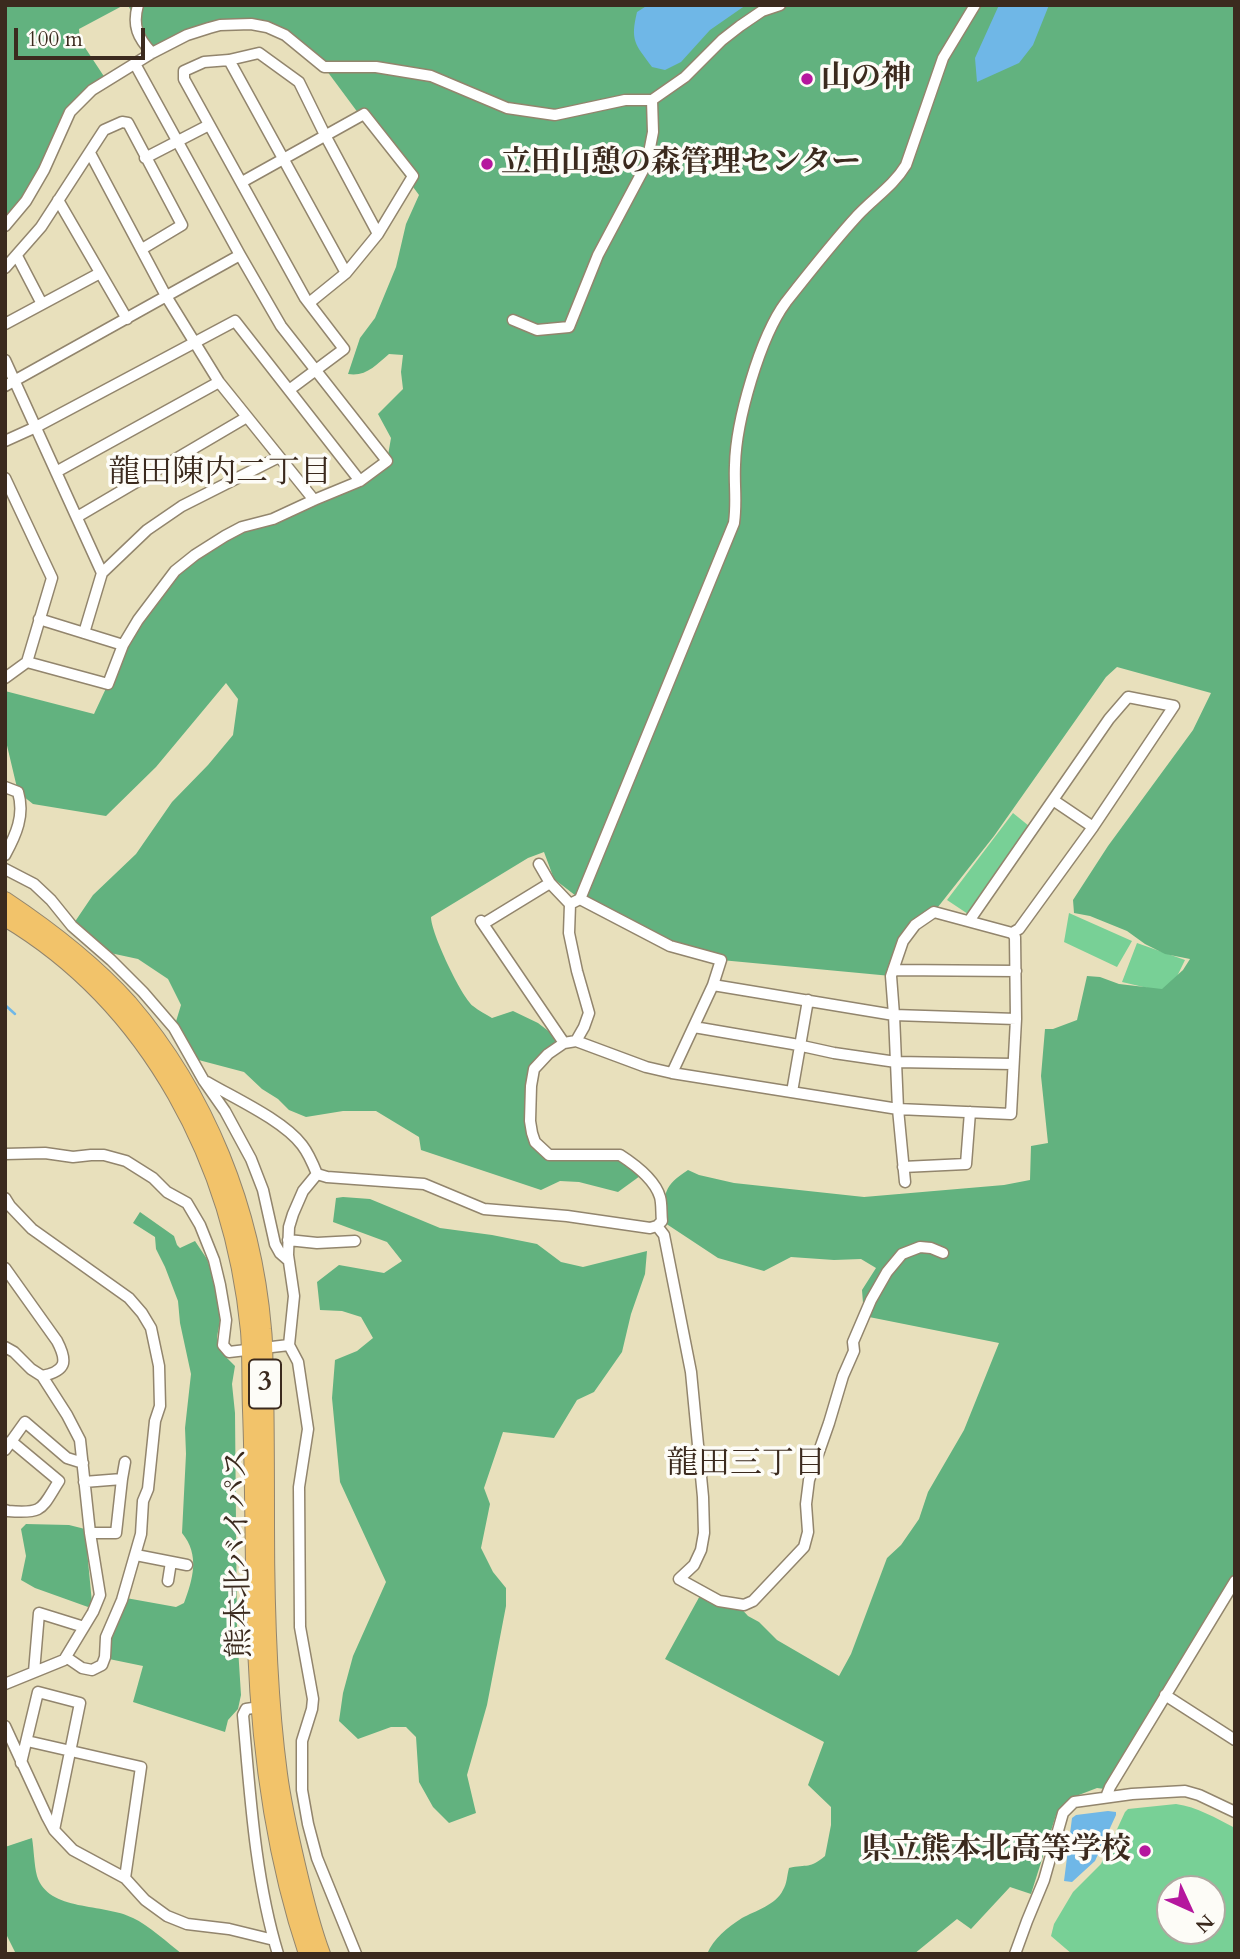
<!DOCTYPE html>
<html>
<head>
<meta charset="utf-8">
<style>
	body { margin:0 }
	#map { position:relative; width:1240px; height:1959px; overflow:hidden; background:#e8e0bc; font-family:Cardo,serif }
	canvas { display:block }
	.frame { position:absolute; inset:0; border:7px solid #3b2a1e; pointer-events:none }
	.north { position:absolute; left:1156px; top:1875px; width:70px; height:70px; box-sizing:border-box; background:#fdfcf7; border:2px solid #afa8a0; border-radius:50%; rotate:135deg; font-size:19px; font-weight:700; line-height:28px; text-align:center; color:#3b2a1e }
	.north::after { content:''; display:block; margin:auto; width:24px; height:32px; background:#b5179e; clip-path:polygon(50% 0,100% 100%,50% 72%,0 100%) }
	.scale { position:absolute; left:14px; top:28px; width:131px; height:32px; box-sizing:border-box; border:4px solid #3b2a1e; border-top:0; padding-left:9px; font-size:21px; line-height:24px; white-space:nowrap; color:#3b2a1e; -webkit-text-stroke:5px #fdfcf7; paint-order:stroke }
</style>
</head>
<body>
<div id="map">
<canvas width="1240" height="1959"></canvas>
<div class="frame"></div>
<div class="north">N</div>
<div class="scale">100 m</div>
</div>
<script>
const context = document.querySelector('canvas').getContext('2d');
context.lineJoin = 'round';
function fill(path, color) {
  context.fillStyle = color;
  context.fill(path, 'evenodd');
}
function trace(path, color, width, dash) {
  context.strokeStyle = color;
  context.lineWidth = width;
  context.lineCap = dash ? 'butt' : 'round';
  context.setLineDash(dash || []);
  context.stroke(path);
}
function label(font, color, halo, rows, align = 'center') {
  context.font = font + ' Cardo,"Noto Serif JP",serif';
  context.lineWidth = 7;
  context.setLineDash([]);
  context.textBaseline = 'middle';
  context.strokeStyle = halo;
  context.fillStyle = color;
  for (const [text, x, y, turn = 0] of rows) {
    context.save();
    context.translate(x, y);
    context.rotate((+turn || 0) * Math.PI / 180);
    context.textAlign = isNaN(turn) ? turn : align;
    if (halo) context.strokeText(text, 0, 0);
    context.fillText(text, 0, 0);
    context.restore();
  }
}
fill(new Path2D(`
	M1013,813L1029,826L968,914L947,900Z
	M1069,913L1132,941L1117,967L1064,942Z
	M1137,943L1185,960L1169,993L1122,982Z
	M1176,1804C1197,1807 1216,1818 1235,1828V1954H1072L1051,1936L1054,1924L1073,1892L1101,1864L1125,1812L1128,1809ZM1212,1889V1931H1170V1889Z`), '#78d096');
fill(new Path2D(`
	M5,5H124L79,29L80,40L107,81L71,111L44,170L5,226Z
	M128,5H1235V1574L1105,1789L1097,1788L1071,1798L1056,1815L1031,1894L1010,1887L971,1929L957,1919L914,1954H707C714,1938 727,1928 742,1918C755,1911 776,1905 783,1890C787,1884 787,1875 789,1868C807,1864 810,1869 825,1856L831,1825V1807L808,1785L824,1742L665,1659L702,1592L737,1604L748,1616L759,1622L777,1640L839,1676L851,1654L887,1558L901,1545L919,1519L928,1492L964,1430L999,1343L864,1316L862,1290L876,1268L861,1259L834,1260L791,1257L764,1271L718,1258L662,1221C665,1193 663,1186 688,1170L699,1175L734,1183L864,1197L1004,1185L1030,1180L1031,1146L1048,1143L1041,1076L1045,1029H1053L1077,1020L1087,976L1100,977L1119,984L1162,989L1183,970L1190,959L1165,954L1145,944L1127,931L1090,916L1074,913L1073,900L1108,846L1193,730L1211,693L1117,667L1106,677L994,836L934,912L915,925L891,976L721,960L688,951L580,899L554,879L544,852L528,858L431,917C431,933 461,996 473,1006C479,1011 486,1014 492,1018L513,1011L538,1023L564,1043L534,1070L532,1133L549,1155L630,1161L640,1176L618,1192L579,1182L560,1181L541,1190L421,1150L419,1137L376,1111H343L306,1117L289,1110L278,1099L262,1089L244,1072L191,1058L174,1028L181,1005L168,979L138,959L101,951L72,926L93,895L136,854L172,802L208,765L233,735L238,699L226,683L156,767L106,816L33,804L18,792L5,737V691L94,714L108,684L123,645L157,593L225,536L273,519L387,461L391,438L378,414L403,389L401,372L403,355L389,354C376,365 366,377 348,374L360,338L375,318L396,267L406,224L419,195L324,67L267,27L220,25L152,53Z
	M343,1197L370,1199L440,1228L492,1235L537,1244L561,1262L583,1267L647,1251L645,1274L631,1314L622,1352L594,1392L577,1400L554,1438L503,1432L484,1488L490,1504L481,1548L493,1572L506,1588V1606L487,1705L467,1775L476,1813L449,1823L433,1807L419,1782L416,1737L406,1727H391L358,1739L339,1721L343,1693L353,1656L386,1582L340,1482L332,1398L335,1360L357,1351L373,1338L361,1317L342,1311L320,1310L317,1282L339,1265L384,1273L402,1261L387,1242L333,1222L336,1198Z
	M140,1212L174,1236L177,1245L180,1248L195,1241L207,1259L216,1285L220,1321L217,1337L218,1344L224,1355L235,1366L232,1384L235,1413L237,1632L241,1695L238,1709L228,1720L225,1732L133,1702L143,1666L109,1659L111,1630L126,1598L176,1607L184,1603C193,1579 200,1555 182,1533L186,1454L185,1428L191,1374L180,1323L178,1301L165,1267L156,1249L155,1237L133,1223Z
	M26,1524L69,1525L85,1529L92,1603L88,1607L35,1588L21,1580L26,1556L21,1529Z
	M32,1838C34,1850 34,1864 37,1876C48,1912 104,1903 133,1918C148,1925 168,1943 182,1954H40L15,1952L5,1932V1847Z`), '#62b27f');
fill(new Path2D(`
	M648,5H746L710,30L681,62L665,70L652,67C635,44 630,41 637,12Z
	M999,5H1049L1033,45L1019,63L977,82L975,58Z
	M1108,1811L1116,1812V1815L1095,1861L1072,1882L1064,1881L1072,1818L1076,1815Z`), '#6fb7e7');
trace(new Path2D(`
	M5,1005L15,1014`), '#6fb7e7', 2.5);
const minor = new Path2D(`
	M138,5C132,26 138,38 152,53
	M229,60L346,273
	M90,153L166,296L219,382L314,500
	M145,158L209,125
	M242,182L364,114L413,176L378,234L346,273L309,303
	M58,200L127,319
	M5,226L26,201L44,170L70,112L92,90L152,53L187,35L209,28L220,25L251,24L267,27L285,35L324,67H376L431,76L507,108L555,115L625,100H652L685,77L722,40L740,26L762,11L780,5
	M17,256L42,304
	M5,268L41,227L104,130L122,122L128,123L182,225L142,249
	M513,320L537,330L569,327L598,255L647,163L653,132L652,100
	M5,324L100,273
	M5,360L102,573
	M5,386L240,255
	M289,390L344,349L305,298L184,79V71L204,62L229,60L259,53L299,82L325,135L378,234
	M5,441L36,427L235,321L360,481
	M56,472L219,382
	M5,478L52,578L27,662L5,678
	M77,517L247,417
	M39,619L123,645
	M84,633L102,573L147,530L182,506L279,457
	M27,662L108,684L123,645L138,620L175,571L195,555L225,536L242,527L273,519L314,500L360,481L387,461L281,326L240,255L135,64
	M5,787L18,792C25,815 16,835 5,855
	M1053,800L1093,827
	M539,864L550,883L570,904L580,899L734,523C737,501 734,486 735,465C736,421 760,337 786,302C808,274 834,241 858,215C874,198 894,185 906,165L943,58L975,5
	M5,869L34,884L51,900L72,926L111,960L143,992L174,1028L204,1081L225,1111L251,1159L263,1190L275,1244L280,1253L288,1260
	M580,899L670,946L721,960L713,985L672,1073
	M570,904L569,933L577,971L589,1013L584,1027L576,1041
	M481,921L564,1043
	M969,921L1109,719L1128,697L1174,706L1093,827L1019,929L1012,933
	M483,924L550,883
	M893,970L1016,971
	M713,985L894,1015L1016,1019
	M694,1027L793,1044L834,1053L896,1062L1013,1064
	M207,1082C234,1098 283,1120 302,1145C309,1154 313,1164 317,1174
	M792,1092L808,1000
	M5,1154L45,1153L73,1157L91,1155H104L126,1161L153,1178L167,1192L187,1203L200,1225L214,1260L220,1285L226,1320L223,1345L229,1352L289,1345
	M903,1167L966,1164L970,1112
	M317,1174L303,1191L293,1214L289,1227L288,1255L294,1296L289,1345L298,1362L308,1429L299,1487L300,1627L313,1699L312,1709L302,1741V1790L308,1824L317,1858L356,1954
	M317,1174L327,1177L424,1184L484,1209L567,1216L650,1228L657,1226
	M905,1182L898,1109L894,1015L891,976L903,941L915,925L934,912L1012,933
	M5,1198L10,1206L32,1229L129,1298L142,1313L151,1328L159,1366L160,1406L155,1421L148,1489L143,1501L141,1534L122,1600L106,1637L105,1657L102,1665L92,1670L82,1668L66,1657
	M657,1226L662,1221C661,1213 662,1204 660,1197C655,1180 634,1164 620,1155H549L535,1142L532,1133L530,1121L531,1086L534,1069L548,1054L564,1043L576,1041L646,1067L672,1073L898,1109L1011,1114L1016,1019L1015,937L1012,933
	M657,1226L664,1235L691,1372L703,1497L704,1533L701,1550L694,1565L679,1579L719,1601L744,1605L753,1601L804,1547L808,1532L806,1504L809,1480L829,1423L843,1376L854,1351L853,1342L871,1300L887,1272L902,1254L920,1247L931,1248L943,1253
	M288,1240L317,1243L355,1241
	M5,1268L57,1341C68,1362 66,1371 42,1376
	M5,1347L14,1352L31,1369L42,1376L67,1415L80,1440L90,1533L100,1595L93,1612L64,1660L5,1684
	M5,1450L25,1422L67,1458L83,1463
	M122,1479L125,1462
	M84,1482L122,1479L116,1533H90
	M5,1510L8,1511C44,1514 41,1509 59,1481L11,1441
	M136,1555L187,1565
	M168,1581L171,1562
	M34,1672L39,1613L84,1627
	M1165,1695L1235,1740
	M260,1707L246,1709L243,1715C250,1793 255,1879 278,1954
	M5,1726L47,1817L54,1830L73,1850L125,1878L145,1900L167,1916L187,1924L229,1929L274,1940
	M27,1741L141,1767L125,1878
	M21,1763L38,1692L80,1703L54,1830
	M1106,1797L1110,1787L1235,1581
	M1015,1954L1027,1921L1044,1880L1063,1813L1074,1802L1132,1794L1185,1791L1199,1795L1235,1812`);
const highway = new Path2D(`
	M5,900C50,930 93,963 129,1003C207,1094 253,1210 263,1329C265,1346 264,1364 265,1381C266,1430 266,1478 266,1526C266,1608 268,1692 279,1774C283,1805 290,1835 297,1865C304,1895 311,1925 322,1954
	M5,918C151,1005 233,1165 249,1331C251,1357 250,1384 251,1410C254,1489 253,1569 256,1648C260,1750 274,1856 307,1954`);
trace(minor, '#92856d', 13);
trace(highway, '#92856d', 18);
trace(minor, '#fff', 10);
trace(highway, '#f2c36a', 16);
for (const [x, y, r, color] of [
	[807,79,7,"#b5179e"],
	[487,164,7,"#b5179e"],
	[1145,1851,7,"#b5179e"]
]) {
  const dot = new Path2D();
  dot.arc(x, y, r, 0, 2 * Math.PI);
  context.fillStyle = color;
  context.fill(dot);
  trace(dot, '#fdfcf7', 2.5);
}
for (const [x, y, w] of [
	[265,1384,32]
]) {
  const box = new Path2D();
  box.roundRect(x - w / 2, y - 24.5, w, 49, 5);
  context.fillStyle = '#fdfcf7';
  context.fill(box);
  trace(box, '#3b2a1e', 2);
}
label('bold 28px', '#3b2a1e', null, [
	["3",265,1384]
]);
label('bold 30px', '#3b2a1e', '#fdfcf7', [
	["山の神",821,79],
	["立田山憩の森管理センター",501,164],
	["県立熊本北高等学校",1131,1851,"right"]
], 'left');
label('30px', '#3b2a1e', '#fdfcf7', [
	["熊本北バイパス",240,1553,-91]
]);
label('32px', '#3b2a1e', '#fdfcf7', [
	["龍田陳内二丁目",220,475],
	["龍田三丁目",746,1466]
]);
</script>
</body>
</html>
